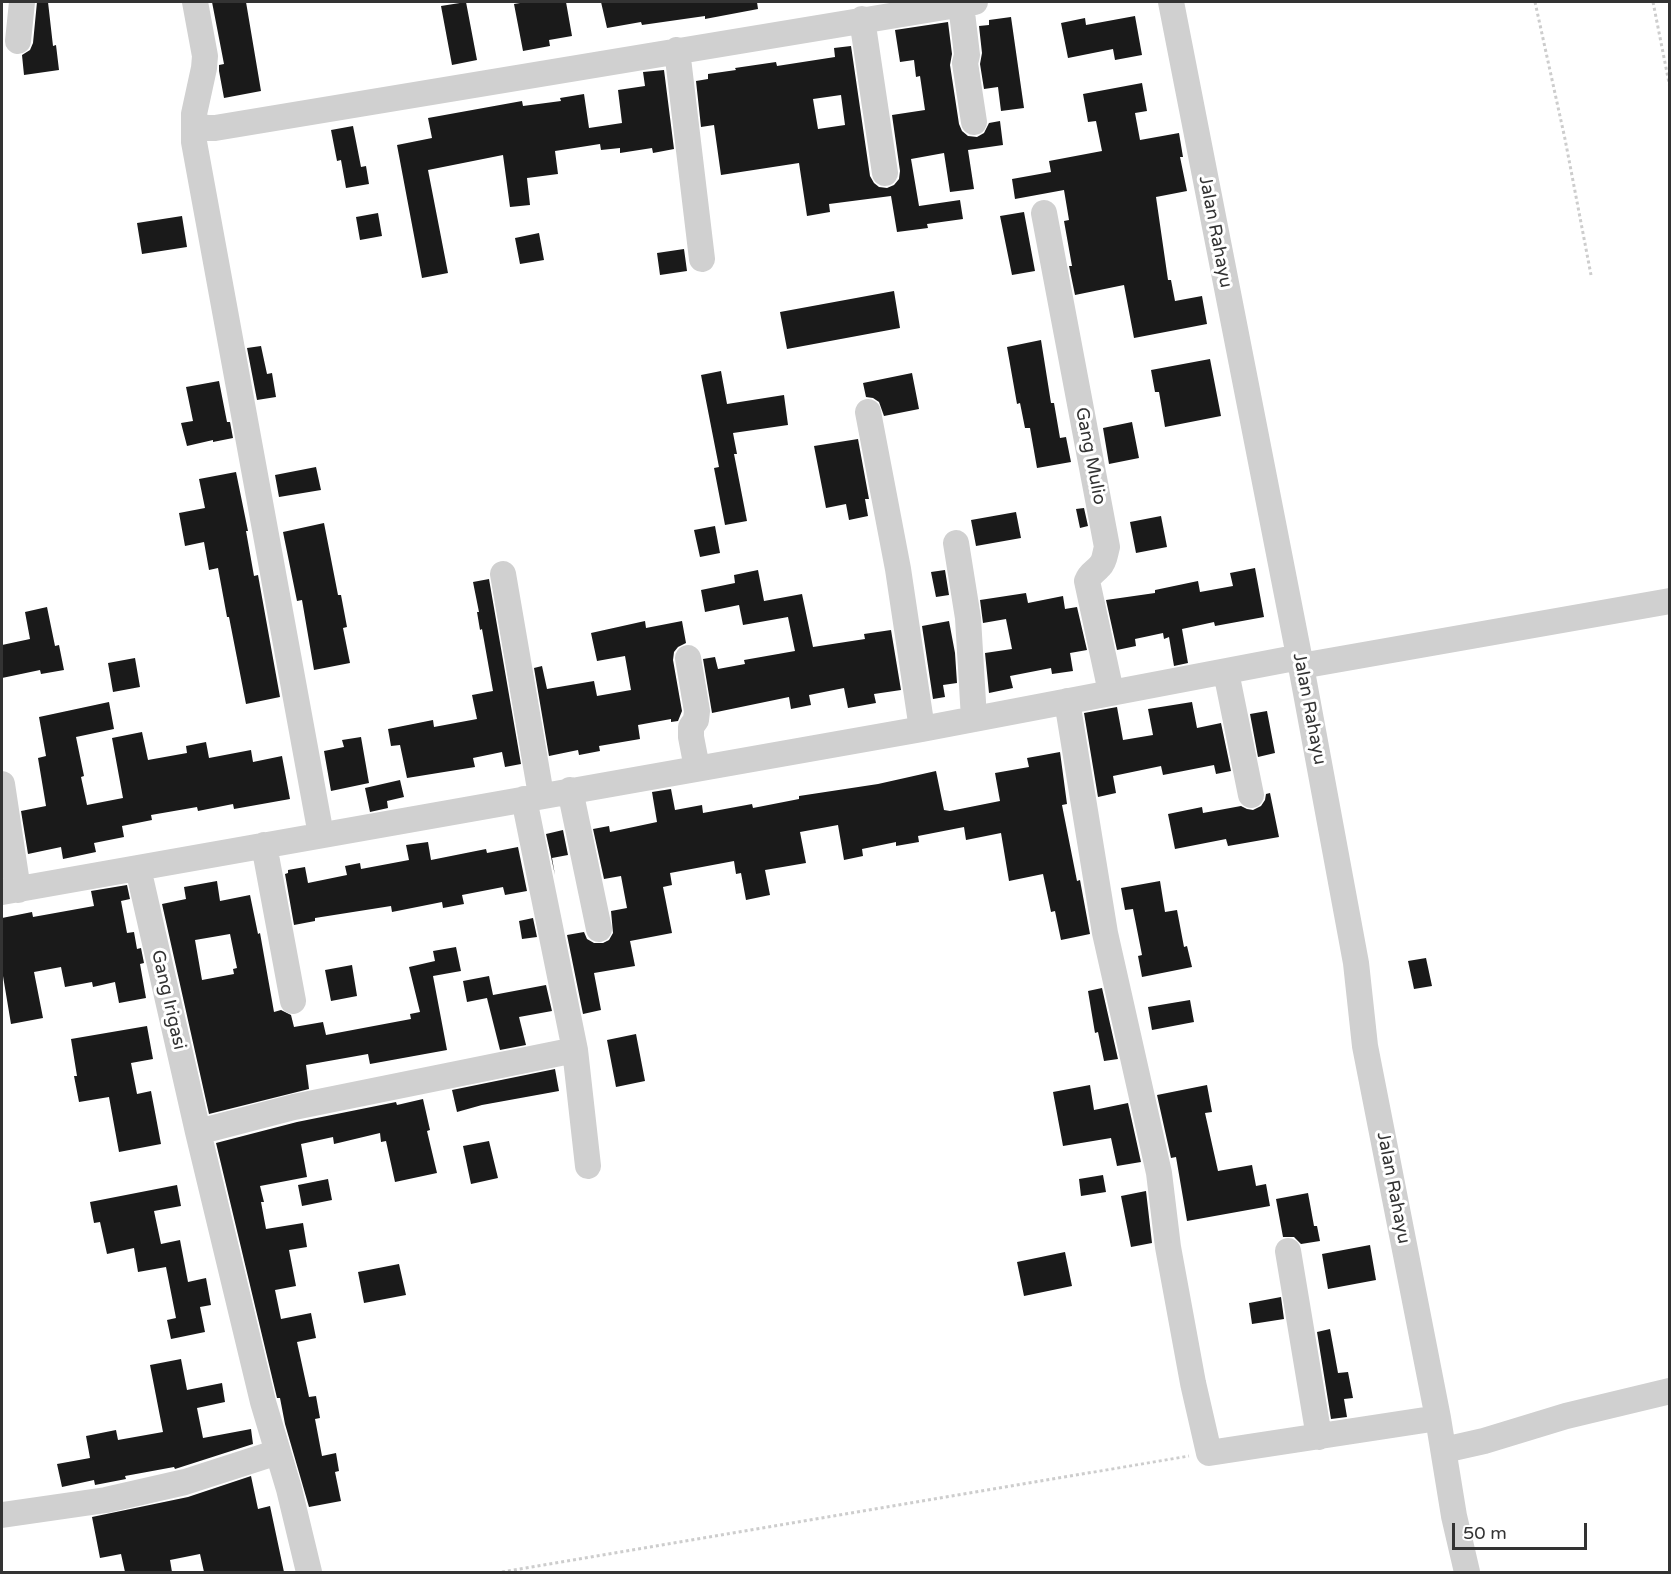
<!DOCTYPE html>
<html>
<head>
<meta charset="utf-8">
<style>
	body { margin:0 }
	#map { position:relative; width:1671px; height:1574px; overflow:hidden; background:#fff; font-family:"Varela Round",sans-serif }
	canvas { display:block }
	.frame { position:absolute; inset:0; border:3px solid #333; pointer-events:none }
	.scale { position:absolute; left:1452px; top:1523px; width:135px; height:27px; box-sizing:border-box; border:3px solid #333; border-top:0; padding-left:8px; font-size:18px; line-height:21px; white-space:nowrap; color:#333; -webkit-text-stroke:4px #fff; paint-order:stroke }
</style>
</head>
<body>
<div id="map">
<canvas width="1671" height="1574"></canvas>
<div class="frame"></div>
<div class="scale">50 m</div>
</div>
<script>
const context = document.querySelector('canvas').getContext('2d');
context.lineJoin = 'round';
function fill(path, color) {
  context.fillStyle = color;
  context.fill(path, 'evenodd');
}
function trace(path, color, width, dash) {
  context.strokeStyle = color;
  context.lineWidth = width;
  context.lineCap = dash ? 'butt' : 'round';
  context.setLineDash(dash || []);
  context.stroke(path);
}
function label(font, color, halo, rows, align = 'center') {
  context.font = font + ' "Varela Round",sans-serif';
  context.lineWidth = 6;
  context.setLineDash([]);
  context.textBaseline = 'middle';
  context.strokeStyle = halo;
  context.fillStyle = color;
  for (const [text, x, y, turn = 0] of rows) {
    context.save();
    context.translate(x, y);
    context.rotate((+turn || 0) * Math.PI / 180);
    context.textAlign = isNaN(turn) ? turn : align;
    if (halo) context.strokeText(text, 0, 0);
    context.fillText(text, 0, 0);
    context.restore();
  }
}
fill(new Path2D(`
	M37,2H48L53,46L56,45L59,70L24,75L22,55L30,50L33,43Z
	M212,2H246L261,91L224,98L219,71V65L224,64Z
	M466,2L477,60L452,65L441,6Z
	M526,2H566L572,36L549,40L550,46L523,51L514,4Z
	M601,2H757L758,9L705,19V16L642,25L641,22L607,28Z
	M1135,16L1142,55L1115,60L1113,49L1068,58L1061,23L1085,18L1086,25Z
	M1011,17L1024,108L1001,111L998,87L984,89L980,64L982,53L979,26L989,25V20Z
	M948,22L952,54L950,65L959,124L962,131L968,136L977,137L984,133L989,123L1000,121L1003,145L968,150L974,189L950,192L944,153L911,159L919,206L960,200L963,219L927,224L928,228L897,232L891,196L829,204L830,212L807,216L799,163L721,175L714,125L701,127L696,81L708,79V74L736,70L735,68L776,62L777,66L835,57L834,48L851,46L870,176L874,183L879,187L887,188L894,185L899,179L900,171L892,115L925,110L920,76L916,77L914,60L900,62L895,30ZM841,95L845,125L818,129L813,99Z
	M664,70L674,149L653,153L652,148L620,153V148L601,150L600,144L555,151L558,174L527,178L530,205L510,207L503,155L428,170L448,273L422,278L397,145L432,138L428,118L522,101L523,106L561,101L560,98L584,94L589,128L622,123L618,90L645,86L643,72Z
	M1142,83L1147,111L1135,113L1140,140L1179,133L1183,157H1180L1187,191L1156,197L1168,280H1171L1175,301L1202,296L1207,324L1134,338L1124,285L1075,295L1069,266H1072L1064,221L1069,220L1064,190L1015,199L1012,179L1051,172L1049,161L1102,151L1096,121L1088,122L1083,94Z
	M353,126L361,167L366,166L369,184L346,188L341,160L337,161L331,130Z
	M1024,212L1035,271L1012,275L1000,216Z
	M378,213L382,236L360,240L356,217Z
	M182,216L187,247L142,254L137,223Z
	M539,233L544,260L520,264L515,238Z
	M684,249L687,271L660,275L657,253Z
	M894,291L900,328L787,349L780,312Z
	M1041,340L1051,403H1054L1060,438L1066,437L1071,462L1037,468L1030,428H1025L1020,403L1017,404L1007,347Z
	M261,346L267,374L272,373L276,397L257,400L247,348Z
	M1210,359L1221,416L1165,427L1159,392H1155L1151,370Z
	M721,371L727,404L784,395L788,425L733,433L737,454H734L747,521L725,525L714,468L719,467L701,375Z
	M912,373L919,409L884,416L879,402L873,398L866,397L863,383Z
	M219,381L227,422H230L233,438L213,442V440L187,446L181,423L193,421L186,387Z
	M1132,422L1139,458L1109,464L1103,428Z
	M858,439L869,499H865L868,516L849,520L846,504L826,508L814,446Z
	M316,467L321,490L279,497L275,475Z
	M236,472L248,531H246L254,576L258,575L280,697L246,704L229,617H227L218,568L209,570L204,542L185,546L179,513L205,508L199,479Z
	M1084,508L1088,526L1080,528L1076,509Z
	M1016,512L1021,538L976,546L971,520Z
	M1161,516L1167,547L1136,553L1130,522Z
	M324,523L338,595H341L347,627L343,628L350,663L314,670L302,600L297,601L283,532Z
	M715,526L720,553L700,557L694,530Z
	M1255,568L1264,617L1215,626L1214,622L1182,629L1188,663L1174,666L1169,637L1164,639L1163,633L1135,639L1136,646L1117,650L1106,600L1155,593V590L1198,581L1200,592L1233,586L1230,573Z
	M758,570L764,601L802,594L813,647L865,639L864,634L891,630L901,690L874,694L876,703L848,708L844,688L809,695L811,705L791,709L789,697L712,713L703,659L715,657L718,669L745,664L744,660L795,651L788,617L743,625L739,605L705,612L701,590L735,583L734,575Z
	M945,570L949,595L936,597L931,572Z
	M489,579L521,764L505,767L502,752L473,758L475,767L407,778L400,745L391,746L388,729L433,720L434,727L477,719L472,695L493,691L482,629L480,630L477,612H479L473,582Z
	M1026,593L1028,603L1063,596L1065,609L1077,607L1087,650L1070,653L1073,671L1052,674L1051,668L1010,676L1013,688L989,693L985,653L1012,649L1006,619L983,623L980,600Z
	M47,607L55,646L59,645L64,670L41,674L40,670L2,678V645L30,639L25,612Z
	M645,621L646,628L682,621L686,643L678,647L674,652L673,660L682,711L678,721L671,722V719L638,725L640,739L599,746L600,751L579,755L578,750L549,756L534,668L542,666L547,689L594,681L597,696L631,690L625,656L597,661L591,633Z
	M949,621L955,653L957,683L943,685L945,697L933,699L922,626Z
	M135,658L140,687L113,692L108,663Z
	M109,702L114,729L76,737L84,776L81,777L87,805L123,798L112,738L142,732L148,760L187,753L186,746L206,742L209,758L251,750L253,762L282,756L290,799L234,809L233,804L198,811L197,807L151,815L152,820L122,826L124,837L94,843L96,852L63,859L61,847L28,854L21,811L46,806L38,758L46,756L39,717Z
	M1192,702L1197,728L1221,723L1231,771L1216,774L1214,765L1163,775L1161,766L1113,776L1116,793L1098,797L1084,713L1117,707L1123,740L1153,735L1148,709Z
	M1267,711L1275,753L1258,757L1250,714Z
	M361,737L369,783L331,791L324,751L344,747L342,740Z
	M1060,752L1067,804L1062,805L1077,881L1080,880L1090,934L1061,940L1055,911L1051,912L1043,874L1009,881L1001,833L966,840L964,827L918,836L919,842L896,846V842L862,849L863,856L844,860L838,825L800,832L806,863L765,870L770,895L746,900L741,873L736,874L734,861L670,873L672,885L663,887L672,933L630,941L635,966L594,973L601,1010L583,1014L567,935L584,932L587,939L594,943H603L609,940L613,933L611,911L627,908L621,876L604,879L593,829L609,826L610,832L657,822L652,792L671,789L675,810L702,805L703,813L752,804L753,808L799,799V796L878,784L936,771L944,810L950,811L1000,801L995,773L1029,767L1027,758Z
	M400,780L404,797L387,801L388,808L370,812L365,788Z
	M1270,793L1279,837L1228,846L1226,839L1175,849L1168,814L1202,807L1203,813L1241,806L1247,809L1253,810L1261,806L1265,800L1266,794Z
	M563,830L568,855L552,858L555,875L546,834Z
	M428,842L431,860L486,849L487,853L518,847L527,891L505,895L503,887L462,895L464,904L443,908L442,902L392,912L391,906L315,918V921L294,925L285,874L288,873V870L305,867L308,883L347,875L345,866L360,863L361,869L409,860L406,845Z
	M217,881L220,901L250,895L258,934L260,933L274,1012L281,1010L291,1015L294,1027L323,1022L326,1035L411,1019L410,1014L420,1012L409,967L435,961L433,951L456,947L461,971L433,976L447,1050L370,1064L368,1054L306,1065L309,1089L209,1114L162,904L186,899L184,887ZM230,934L237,968L233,969L234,974L202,980L195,940Z
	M1160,881L1165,912L1177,910L1184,947L1187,946L1192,967L1142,977L1138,956L1142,955L1133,909L1125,910L1121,888Z
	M127,885L130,899L121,901L127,933L134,932L137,949L141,948L144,963L140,964L146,998L119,1003L115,982L93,987L92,982L65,987L61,967L34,972L43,1018L11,1024L2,970V918L32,912L33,917L94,906L91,891Z
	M533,918L537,937L522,939L519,921Z
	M1426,958L1432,986L1414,989L1408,961Z
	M352,965L357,996L331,1001L325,970Z
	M489,976L493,995L546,985L552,1011L519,1017L526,1045L500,1050L487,998L467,1002L463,981Z
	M1102,988L1118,1059L1104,1061L1098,1032L1095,1033L1088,991Z
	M1190,1000L1194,1022L1152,1030L1148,1007Z
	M147,1026L153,1059L131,1063L137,1094L151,1091L161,1144L119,1152L109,1097L79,1102L74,1076H77L71,1039Z
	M636,1034L645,1081L616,1087L607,1040Z
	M555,1069L559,1091L482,1105L457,1112L452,1090Z
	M1090,1085L1094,1110L1128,1103L1141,1162L1117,1166L1111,1138L1063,1146L1053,1092Z
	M1207,1085L1212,1112L1205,1113L1218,1171L1252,1165L1256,1186L1266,1184L1270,1206L1187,1221L1176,1157L1171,1158L1157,1095Z
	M423,1099L430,1130L427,1131L437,1173L395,1182L386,1141L381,1142L380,1133L334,1144L333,1137L301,1144L307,1177L260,1186L264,1202H261L266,1229L303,1223L307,1247L289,1250L296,1286L275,1290L281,1319L311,1313L316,1338L297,1342L309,1397L316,1396L320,1418L315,1419L322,1456L336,1453L339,1471L335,1472L341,1501L309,1507L285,1424L280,1398H277L216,1143L297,1122L396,1102L397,1105Z
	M489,1141L498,1178L471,1184L463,1146Z
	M1103,1175L1106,1192L1081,1196L1079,1179Z
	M328,1179L332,1200L302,1206L298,1185Z
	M177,1185L181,1206L154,1211L161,1244L180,1240L188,1282L206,1278L211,1305L200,1307L205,1332L171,1339L167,1320L176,1318L166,1267L138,1272L134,1248L107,1254L100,1222L94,1223L90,1202Z
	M1146,1191L1152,1243L1131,1247L1121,1196Z
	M1308,1193L1314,1226H1317L1320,1241L1301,1244L1294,1237H1283L1276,1199Z
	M1370,1245L1376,1280L1328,1289L1322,1254Z
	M1065,1252L1072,1286L1024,1296L1017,1262Z
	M399,1264L406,1295L364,1303L358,1272Z
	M1281,1297L1284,1319L1252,1324L1249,1303Z
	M1330,1329L1338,1373L1348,1372L1353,1398L1344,1399L1347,1417L1331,1419L1317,1332Z
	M181,1359L187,1390L222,1383L225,1402L197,1408L203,1438L251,1429L253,1444L175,1469L174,1467L125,1476L126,1479L95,1485L94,1480L62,1487L57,1464L90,1458L86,1436L116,1430L118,1440L163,1432L150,1365Z
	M251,1476L258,1509L270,1506L284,1572H204L200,1554L170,1560L172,1572H125L121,1554L100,1558L92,1517L188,1497Z`), '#1a1a1a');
trace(new Path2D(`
	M1535,2L1565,139L1591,275
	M1653,2L1670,88
	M502,1572L1189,1456`), '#cdcdcd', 3, [3, 3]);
trace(new Path2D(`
	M195,2L205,56L204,68L194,114V142L321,835
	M1171,2L1301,666L1356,963L1365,1046L1438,1418L1454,1516L1467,1572
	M961,4L967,55L965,63L974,122
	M862,19L885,173
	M18,41L22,2
	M677,50L702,259
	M194,125L207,128H215L975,2
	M1044,213L1107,547C1105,553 1105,561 1100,566C1095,572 1090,573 1087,581L1111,692
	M868,412L898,569L922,729
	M956,543L968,618L974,719
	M503,574L541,795
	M688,658L697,711L696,720L691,727V737L697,768
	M1301,666L1670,601
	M1226,672L1251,795
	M1067,701L1105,933L1159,1173L1168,1247L1193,1383L1209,1453L1438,1418
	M2,784L18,890
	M570,790L599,929
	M524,799L575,1050L588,1166
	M264,845L293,1001
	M138,868L198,1132L263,1402L289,1489L309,1572
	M2,892L922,729L1300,657
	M198,1132L294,1107L575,1050
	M1288,1251L1319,1437
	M1444,1450L1484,1441L1566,1416L1670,1391
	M2,1515L106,1500L185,1482L278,1452`), '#d0d0d0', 26);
label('18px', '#333', '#fff', [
	["Jalan Rahayu",1215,232,79],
	["Gang Mulio",1090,456,79],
	["Jalan Rahayu",1309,709,79],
	["Gang Irigasi",168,1000,77],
	["Jalan Rahayu",1393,1188,79]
]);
</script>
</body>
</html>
